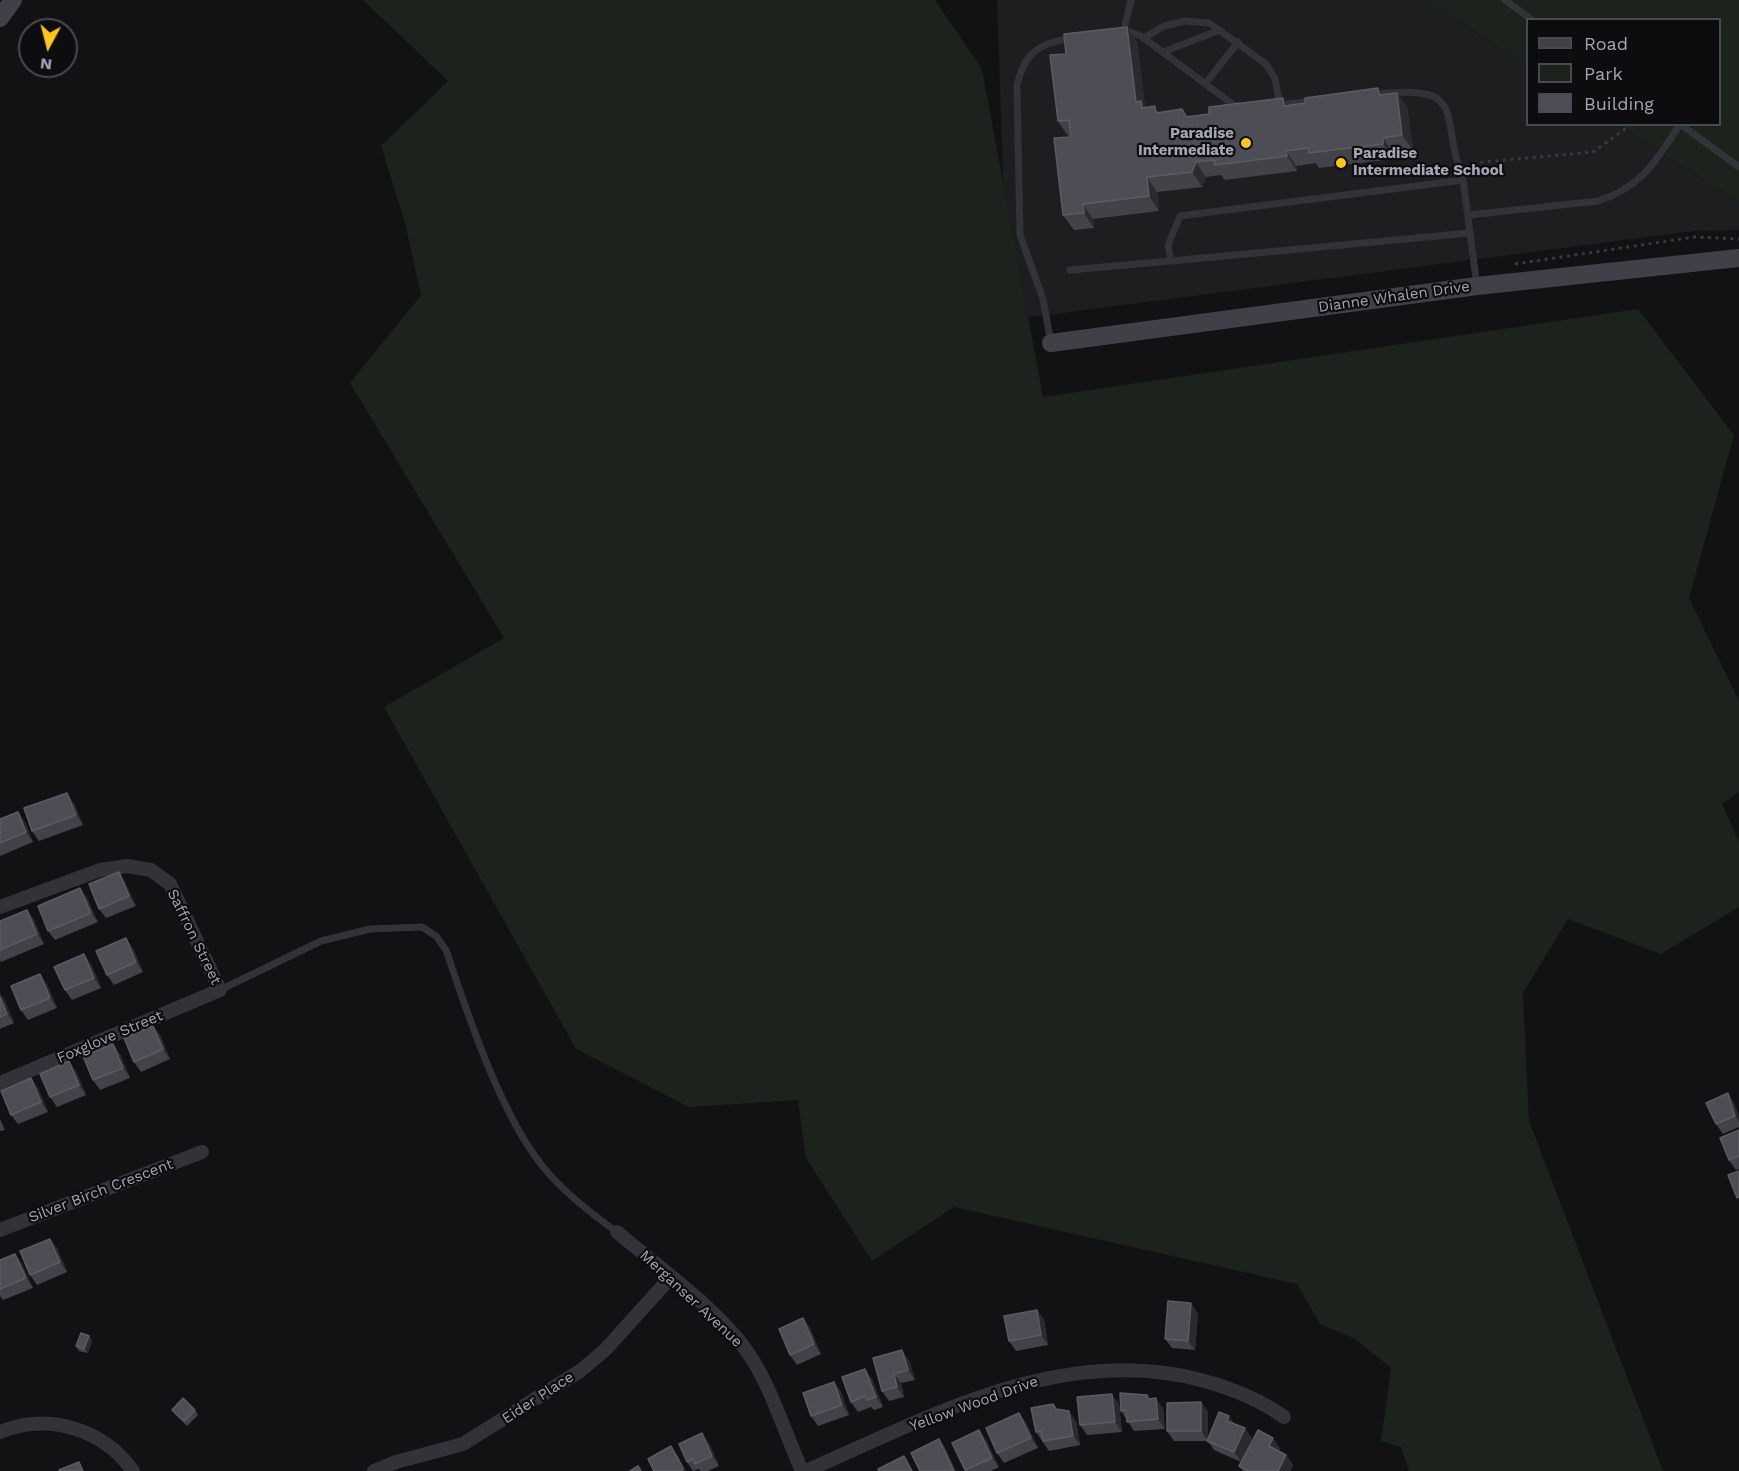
<!DOCTYPE html>
<html>
<head>
<meta charset="utf-8">
<style>
	body { margin:0 }
	#map { position:relative; width:1739px; height:1471px; overflow:hidden; background:#121113; font-family:"Work Sans",sans-serif }
	canvas { display:block }
	.legend { position:absolute; left:1526px; top:18px; width:195px; height:108px; box-sizing:border-box; background:#0d0c0e; border:2px solid #494a51; margin:0; padding:8px 10px; list-style:none; font-size:18px; color:#a2a6b5 }
	.legend li { display:flex; align-items:center; gap:12px; height:30px }
	.legend b { width:30px; border:2px solid #494a51 }
	.north { position:absolute; left:18px; top:18px; width:60px; height:60px; box-sizing:border-box; background:#0d0c0e; border:2px solid #494a51; border-radius:50%; rotate:187deg; font-size:16px; font-weight:700; line-height:24px; text-align:center; color:#a2a6b5 }
	.north::after { content:''; display:block; margin:auto; width:21px; height:27px; background:#fbc522; clip-path:polygon(50% 0,100% 100%,50% 72%,0 100%) }
</style>
</head>
<body>
<div id="map">
<canvas width="1739" height="1471"></canvas>
<ul class="legend">
<li><b style="height:8px;background:#404148"></b>Road</li>
<li><b style="height:16px;background:#1c231d"></b>Park</li>
<li><b style="height:16px;background:#4d4d55"></b>Building</li>
</ul>
<div class="north">N</div>
</div>
<script>
const context = document.querySelector('canvas').getContext('2d');
context.lineJoin = 'round';
function fill(path, color) {
  context.fillStyle = color;
  context.fill(path, 'evenodd');
}
function trace(path, color, width, dash) {
  context.strokeStyle = color;
  context.lineWidth = width;
  context.lineCap = dash ? 'butt' : 'round';
  context.setLineDash(dash || []);
  context.stroke(path);
}
function label(font, color, halo, rows, align = 'center') {
  context.font = font + ' "Work Sans",sans-serif';
  context.lineWidth = 4.5;
  context.setLineDash([]);
  context.textBaseline = 'middle';
  context.strokeStyle = halo;
  context.fillStyle = color;
  for (const [text, x, y, turn = 0] of rows) {
    context.save();
    context.translate(x, y);
    context.rotate((+turn || 0) * Math.PI / 180);
    context.textAlign = isNaN(turn) ? turn : align;
    if (halo) context.strokeText(text, 0, 0);
    context.fillText(text, 0, 0);
    context.restore();
  }
}
fill(new Path2D(`
	M997,0H1425L1527,65L1528,124L1619,125L1739,202V230L1694,231L1008,320Z`), '#1e1d20');
fill(new Path2D(`
	M363,0H935L982,69L1043,397L1638,309L1734,435L1689,598L1739,701V792L1722,804L1739,842V907L1661,954L1568,919L1523,993L1529,1121L1663,1471H1409L1401,1447L1381,1441L1391,1368L1355,1339L1320,1324L1297,1284L954,1207L872,1261L806,1158L798,1100L689,1107L576,1049L384,707L504,638L350,383L421,295L405,223L381,146L448,81Z
	M1417,0H1739V202L1619,125L1720,124V20H1528L1527,65L1457,20Z`), '#1c231d');
trace(new Path2D(`
	M1473,163L1593,152L1632,124
	M1515,264L1694,237L1739,239`), '#383a3f', 3, [3, 4.5]);
trace(new Path2D(`
	M1505,0L1532,20
	M1124,30L1141,36L1235,106H1239
	M1124,30L1131,0
	M1144,38L1164,26L1185,21L1209,23L1266,64L1275,79L1280,105
	M1163,52L1220,30
	M1205,84L1238,42
	M1375,94C1471,84 1438,115 1463,180
	M1280,105L1313,101
	M1680,124L1739,167
	M1469,215L1598,201C1642,187 1656,161 1680,124
	M1171,261L1470,233
	M1070,270L1171,261L1168,245L1180,216L1463,180L1477,286
	M1051,343L1043,299L1020,235L1017,86C1024,53 1039,43 1072,38
	M220,990L321,941L370,929L422,927L436,936L446,950C468,1016 504,1125 550,1175C570,1197 593,1215 617,1232`), '#323338', 7);
trace(new Path2D(`
	M0,907L100,870L127,866L151,870L170,884L220,990L0,1083
	M0,1230L202,1152
	M617,1232C656,1265 717,1309 746,1350C770,1383 785,1433 802,1471
	M0,1432C48,1412 103,1429 133,1471
	M374,1471L396,1462L463,1444L580,1371L605,1350L670,1278
	M806,1471C929,1417 1063,1343 1201,1380C1231,1388 1259,1399 1284,1417`), '#323338', 14);
trace(new Path2D(`
	M0,18L13,0
	M1051,343L1477,286L1739,258`), '#404148', 18);
fill(new Path2D(`
	M1137,42L1145,107L1160,112L1182,109L1188,117L1209,114L1283,98L1288,105L1397,93L1407,107L1413,150L1393,153V159L1319,168L1316,163L1296,166L1297,171L1225,180L1221,175L1206,177L1202,187L1157,192L1159,211L1093,219L1094,228L1074,230L1063,215L1071,135L1068,136L1058,121L1066,54Z
	M74,803L83,825L39,841L32,831Z
	M0,819L25,822L33,842L0,856Z
	M119,872L125,882L136,906L106,918L99,909Z
	M80,888L87,898L98,922L55,940L48,931Z
	M27,910L34,920L44,944L1,962L0,960V921Z
	M133,948L143,972L114,985L107,975Z
	M91,964L101,988L72,1000L65,990Z
	M47,984L57,1008L28,1020L21,1010Z
	M0,994L4,999L14,1023L0,1029Z
	M153,1026L160,1035L170,1059L141,1072L134,1062Z
	M113,1044L120,1054L130,1078L100,1090L93,1080Z
	M76,1071L86,1095L57,1107L50,1097Z
	M31,1078L38,1088L48,1112L18,1124L11,1115Z
	M1734,1103L1739,1117V1127L1723,1134L1716,1124Z
	M0,1119L5,1130L0,1131Z
	M1739,1130V1169L1736,1170L1729,1160Z
	M57,1248L67,1272L37,1285L30,1275Z
	M15,1254L22,1264L33,1288L3,1300L0,1296V1260Z
	M1037,1310L1044,1320L1048,1345L1016,1351L1009,1341Z
	M1198,1313L1195,1350L1172,1348L1165,1339Z
	M803,1318L810,1328L821,1354L797,1365L790,1355Z
	M89,1336L92,1341L88,1353L79,1351L76,1346Z
	M873,1358L909,1360L915,1380L901,1383L904,1397L889,1401L882,1391Z
	M872,1379L883,1407L874,1410L871,1407L858,1412L851,1402Z
	M834,1382L841,1392L849,1415L818,1426L811,1416Z
	M1150,1399L1163,1408L1165,1429L1134,1431L1121,1411Z
	M1201,1402L1208,1412V1439L1234,1423L1252,1438L1243,1457L1280,1448L1279,1451L1286,1455L1293,1465L1290,1471H1243L1239,1466L1241,1462L1214,1450L1208,1441H1174L1167,1431Z
	M1119,1404L1122,1432L1087,1435L1080,1425Z
	M1056,1409L1076,1421L1080,1445L1049,1451L1036,1432Z
	M172,1410H195L198,1415L187,1426L175,1414Z
	M1019,1413L1026,1423L1038,1448L1004,1463L997,1453Z
	M986,1440L999,1467L991,1471H966L952,1443Z
	M709,1443L719,1466L708,1471H700L699,1469L693,1471L687,1462Z`), '#434249');
fill(new Path2D(`
	M1127,27L1137,42L1145,106L1152,116L1136,102Z
	M1397,93L1407,107L1413,150L1402,135Z
	M1283,98L1293,112L1284,106Z
	M1383,138L1393,153V159L1383,144Z
	M1286,151L1296,166L1297,171L1287,156Z
	M1196,162L1206,177L1202,187L1192,172Z
	M1147,177L1157,192L1159,211L1149,196Z
	M1083,204L1093,219L1094,228L1084,213Z
	M67,793L74,803L83,825L76,815Z
	M18,812L25,822L33,842L26,832Z
	M119,872L125,882L136,906L129,896Z
	M80,888L87,898L98,922L91,913Z
	M27,910L34,920L44,944L37,934Z
	M126,938L133,948L143,972L136,962Z
	M84,954L91,964L101,988L94,978Z
	M40,974L47,984L57,1008L50,998Z
	M0,994L4,999L14,1023L7,1014L0,997Z
	M153,1026L160,1035L170,1059L163,1049Z
	M113,1044L120,1054L130,1078L123,1068Z
	M69,1061L76,1071L86,1095L79,1085Z
	M31,1078L38,1088L48,1112L41,1102Z
	M1728,1093L1734,1103L1739,1117V1122L1735,1116Z
	M50,1239L57,1248L67,1272L60,1262Z
	M15,1254L22,1264L33,1288L26,1278Z
	M1191,1303L1198,1313L1195,1350L1188,1341Z
	M1037,1310L1044,1320L1048,1345L1041,1335Z
	M803,1318L810,1328L821,1354L814,1344Z
	M89,1336L92,1341L88,1353L84,1349Z
	M902,1350L909,1360L915,1380L908,1370Z
	M865,1369L872,1379L883,1407L876,1397Z
	M894,1374L901,1383L904,1397L897,1387Z
	M834,1382L841,1392L849,1415L842,1405Z
	M1112,1394L1119,1404L1122,1432L1115,1422Z
	M1156,1398L1163,1408L1165,1429L1158,1419Z
	M1201,1402L1208,1412V1441L1201,1431Z
	M1069,1411L1076,1421L1080,1445L1073,1436Z
	M1019,1413L1026,1423L1038,1448L1031,1438Z
	M1229,1416L1236,1426L1227,1421Z
	M1245,1428L1252,1438L1241,1462L1234,1452Z
	M979,1430L986,1440L999,1467L992,1458Z
	M702,1433L709,1443L719,1466L712,1456Z
	M1273,1438L1280,1448L1276,1456L1269,1446Z
	M939,1439L946,1449L956,1471H954Z
	M671,1446L678,1456L686,1471H682Z
	M1286,1455L1293,1465L1290,1471H1278Z`), '#2b2a2f');
const building = new Path2D(`
	M1127,27L1136,102L1141,101L1142,108L1155,106L1156,113L1182,109L1186,117L1209,114V107L1283,98L1284,106L1305,103V98L1378,88L1379,95L1397,93L1402,135L1383,138V144L1309,153L1308,148L1286,151L1287,156L1215,165L1214,160L1196,162L1192,172L1147,177L1149,196L1083,204L1084,213L1063,215L1054,138L1071,137L1069,120L1058,121L1050,55L1066,54L1064,34Z
	M67,793L76,815L32,831L24,808Z
	M18,812L26,832L0,843V819Z
	M119,872L129,896L99,909L89,884Z
	M80,888L91,913L48,931L38,906Z
	M27,910L37,934L0,950V921Z
	M126,938L136,962L107,975L96,951Z
	M84,954L94,978L65,990L54,967Z
	M40,974L50,998L21,1010L11,986Z
	M0,997L7,1014L0,1017Z
	M153,1026L163,1049L134,1062L124,1038Z
	M113,1044L123,1068L93,1080L83,1056Z
	M69,1061L79,1085L50,1097L40,1074Z
	M31,1078L41,1102L11,1115L1,1091Z
	M1728,1093L1735,1116L1716,1124L1706,1103Z
	M1739,1130V1156L1729,1160L1720,1138Z
	M1739,1171V1197L1737,1198L1728,1175Z
	M50,1239L60,1262L30,1275L20,1251Z
	M15,1254L26,1278L0,1289V1260Z
	M1168,1301L1191,1303L1188,1341L1165,1339Z
	M1037,1310L1041,1335L1009,1341L1004,1316Z
	M803,1318L814,1344L790,1355L779,1329Z
	M81,1333L89,1336L84,1349L76,1346Z
	M902,1350L908,1370L894,1374L897,1387L882,1391L873,1358Z
	M865,1369L876,1397L867,1400L865,1396L851,1402L842,1377Z
	M834,1382L842,1405L811,1416L803,1393Z
	M1120,1393L1147,1395L1149,1399L1156,1398L1158,1419L1127,1422L1126,1410L1121,1411Z
	M1112,1394L1115,1422L1080,1425L1077,1397Z
	M183,1398L195,1410L184,1421L172,1410Z
	M1201,1402V1431H1167V1403Z
	M1053,1404L1056,1409L1069,1411L1073,1436L1043,1441L1041,1431L1036,1432L1031,1408Z
	M1219,1412L1229,1416L1227,1421L1245,1428L1234,1452L1207,1441Z
	M1019,1413L1031,1438L997,1453L986,1428Z
	M979,1430L992,1458L965,1470L952,1443Z
	M1258,1430L1273,1438L1269,1446L1286,1455L1278,1471H1249L1239,1466Z
	M702,1433L712,1456L695,1464L693,1459L687,1462L679,1444Z
	M939,1439L954,1471H920L911,1453Z
	M671,1446L683,1468L682,1471H654L648,1459Z
	M904,1456L912,1471H879L878,1469Z
	M79,1462L83,1471H60L59,1470Z
	M638,1466L641,1471H630Z`);
fill(building, '#4d4d55');
trace(building, '#5b5b64', 1.5);
for (const [x, y, r, color] of [
	[1246,143,6,"#fbc522"],
	[1341,163,6,"#fbc522"]
]) {
  const dot = new Path2D();
  dot.arc(x, y, r, 0, 2 * Math.PI);
  context.fillStyle = color;
  context.fill(dot);
  trace(dot, '#0d0c0e', 2);
}
label('bold 15px', '#a2a6b5', '#0d0c0e', [
	["Paradise",1234,134],
	["Intermediate",1234,151],
	["Paradise",1353,154,"left"],
	["Intermediate School",1353,171,"left"]
], 'right');
label('15px', '#a2a6b5', '#0d0c0e', [
	["Dianne Whalen Drive",1394,297,-8],
	["Saffron Street",194,937,64],
	["Foxglove Street",110,1037,-23],
	["Silver Birch Crescent",101,1191,-21],
	["Merganser Avenue",691,1299,43],
	["Eider Place",538,1398,-33],
	["Yellow Wood Drive",974,1404,-20]
]);
</script>
</body>
</html>
